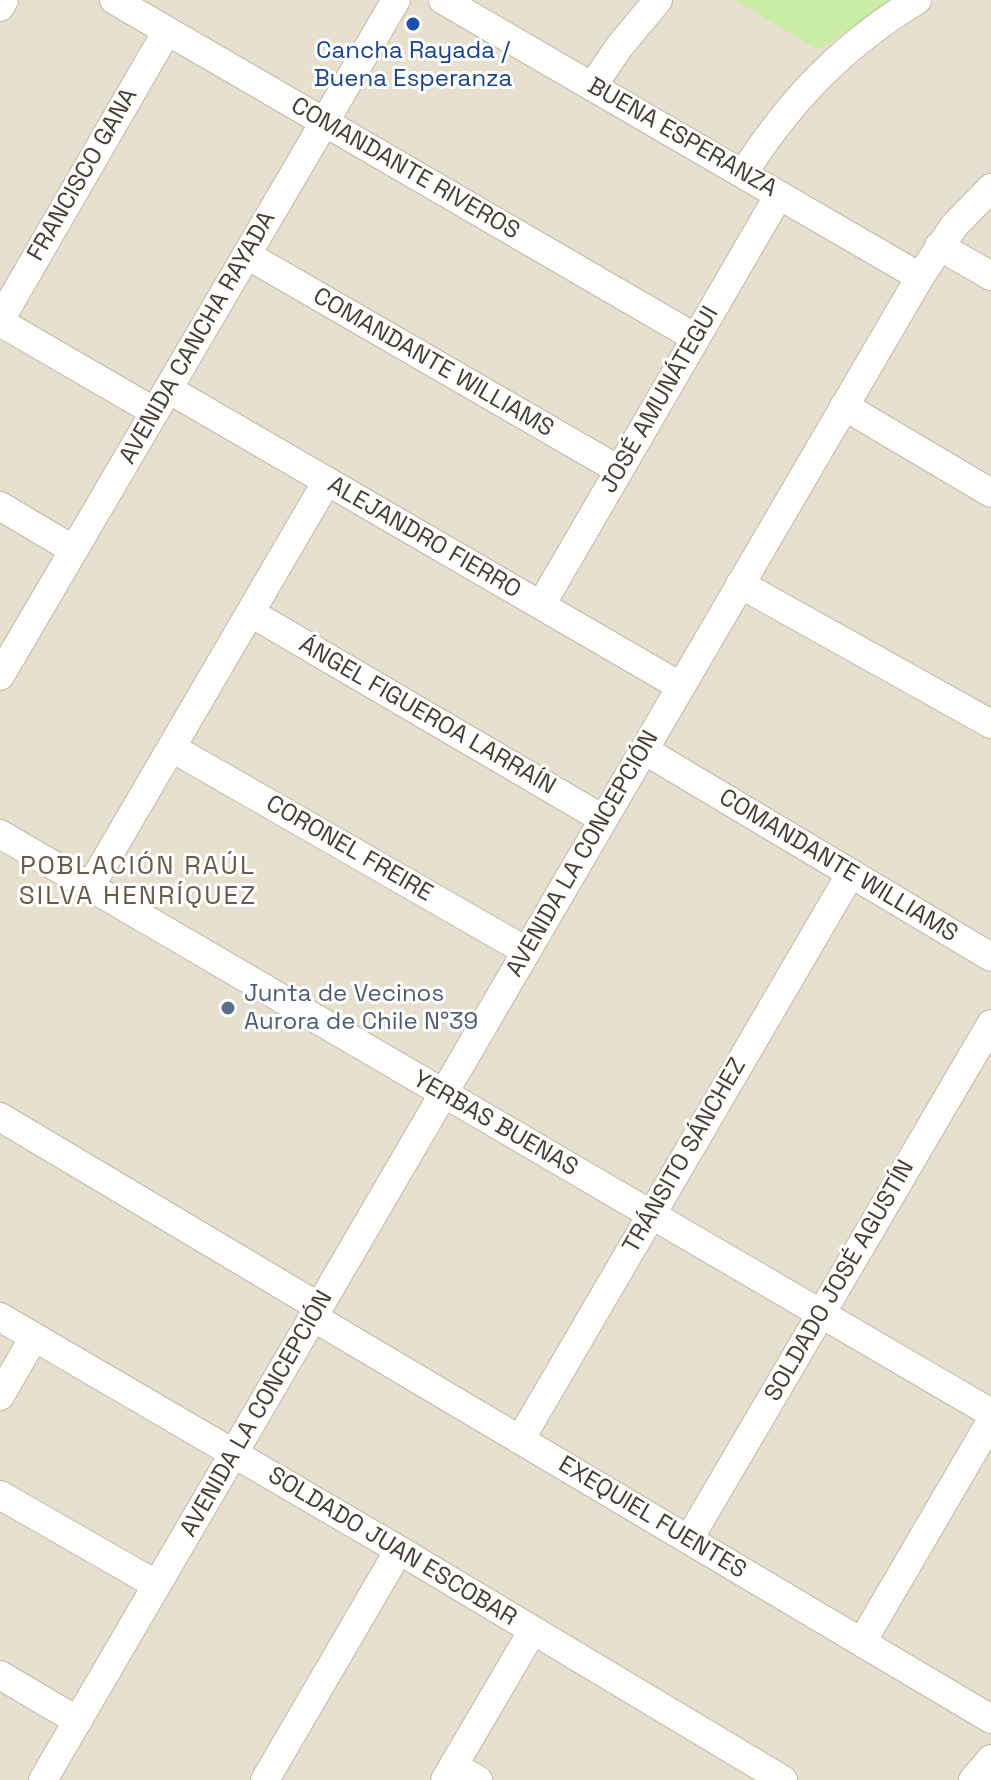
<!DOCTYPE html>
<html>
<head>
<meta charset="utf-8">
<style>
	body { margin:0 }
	canvas { display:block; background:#f3eee1 }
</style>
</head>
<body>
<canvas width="991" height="1780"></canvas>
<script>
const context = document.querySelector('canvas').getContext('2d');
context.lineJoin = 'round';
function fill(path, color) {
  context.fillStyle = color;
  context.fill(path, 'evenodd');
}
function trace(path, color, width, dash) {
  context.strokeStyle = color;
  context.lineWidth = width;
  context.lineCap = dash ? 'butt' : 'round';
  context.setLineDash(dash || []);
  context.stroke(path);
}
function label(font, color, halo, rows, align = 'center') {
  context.font = font + ' "Space Grotesk",sans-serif';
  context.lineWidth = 6;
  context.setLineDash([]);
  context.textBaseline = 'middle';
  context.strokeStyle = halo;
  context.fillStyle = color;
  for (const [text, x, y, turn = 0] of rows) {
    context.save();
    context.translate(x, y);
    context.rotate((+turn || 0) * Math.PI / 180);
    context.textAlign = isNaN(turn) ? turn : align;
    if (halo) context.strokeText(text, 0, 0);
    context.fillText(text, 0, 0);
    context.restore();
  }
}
fill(new Path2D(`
	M0,0H991V1780H0Z`), '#e8e0cf');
fill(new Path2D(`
	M735,0H892L818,50Z`), '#caeda5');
const minor = new Path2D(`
	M114,0L696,338
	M443,0L920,277
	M0,7L4,0
	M592,87L619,47L658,0
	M743,174C790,100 842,46 917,0
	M939,246L991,276
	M247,255L619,470
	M0,320L167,31
	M0,322L155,412
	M168,389L680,686
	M844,406L991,493
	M0,506L74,550
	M740,584L991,724
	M541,605L779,195
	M251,613L603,819
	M0,676L396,0
	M172,748L526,951
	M644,750L991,957
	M0,834L991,1413
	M90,887L327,481
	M0,1117L319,1307
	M0,1317L399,1550L783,1780
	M313,1317L991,1719
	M0,1396L34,1337
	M520,1440L851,873
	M0,1495L157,1585
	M689,1539L991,1024
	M862,1642L991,1421
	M0,1675L78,1721
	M453,1766L478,1780
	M43,1780L920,277L954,226L991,188
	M265,1780L399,1550
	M445,1780L533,1630
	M973,1780L991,1759`);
trace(minor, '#c2b9a6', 30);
trace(minor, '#fff', 28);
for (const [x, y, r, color] of [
	[413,24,8,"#1a4fb4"],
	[228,1008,8,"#5c6f8a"]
]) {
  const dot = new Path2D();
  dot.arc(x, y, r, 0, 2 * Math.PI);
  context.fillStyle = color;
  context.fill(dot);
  trace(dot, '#fff', 3);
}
label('24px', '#164399', '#fff', [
	["Cancha Rayada /",413,51],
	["Buena Esperanza",413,79]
]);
label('24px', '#453e32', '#fff', [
	["BUENA ESPERANZA",682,138,30],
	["COMANDANTE RIVEROS",405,169,30],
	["FRANCISCO GANA",83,175,-60],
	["AVENIDA CANCHA RAYADA",198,338,-60],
	["COMANDANTE WILLIAMS",433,363,30],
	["JOSÉ AMUNÁTEGUI",660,400,-60],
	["ALEJANDRO FIERRO",424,538,30],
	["ÁNGEL FIGUEROA LARRAÍN",427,716,30],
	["CORONEL FREIRE",349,849,30],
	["AVENIDA LA CONCEPCIÓN",583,854,-60],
	["COMANDANTE WILLIAMS",838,866,31],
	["YERBAS BUENAS",495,1124,30],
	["TRÁNSITO SÁNCHEZ",685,1156,-60],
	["SOLDADO JOSÉ AGUSTÍN",840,1281,-60],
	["AVENIDA LA CONCEPCIÓN",257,1414,-60],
	["EXEQUIEL FUENTES",652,1518,31],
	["SOLDADO JUAN ESCOBAR",392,1547,31]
]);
label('24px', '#4e5e75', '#fff', [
	["Junta de Vecinos",244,994],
	["Aurora de Chile N°39",244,1022]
], 'left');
context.letterSpacing = '2px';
label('26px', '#695c48', '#fff', [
	["POBLACIÓN RAÚL",138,867],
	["SILVA HENRÍQUEZ",138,897]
]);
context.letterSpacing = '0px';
</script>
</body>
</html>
